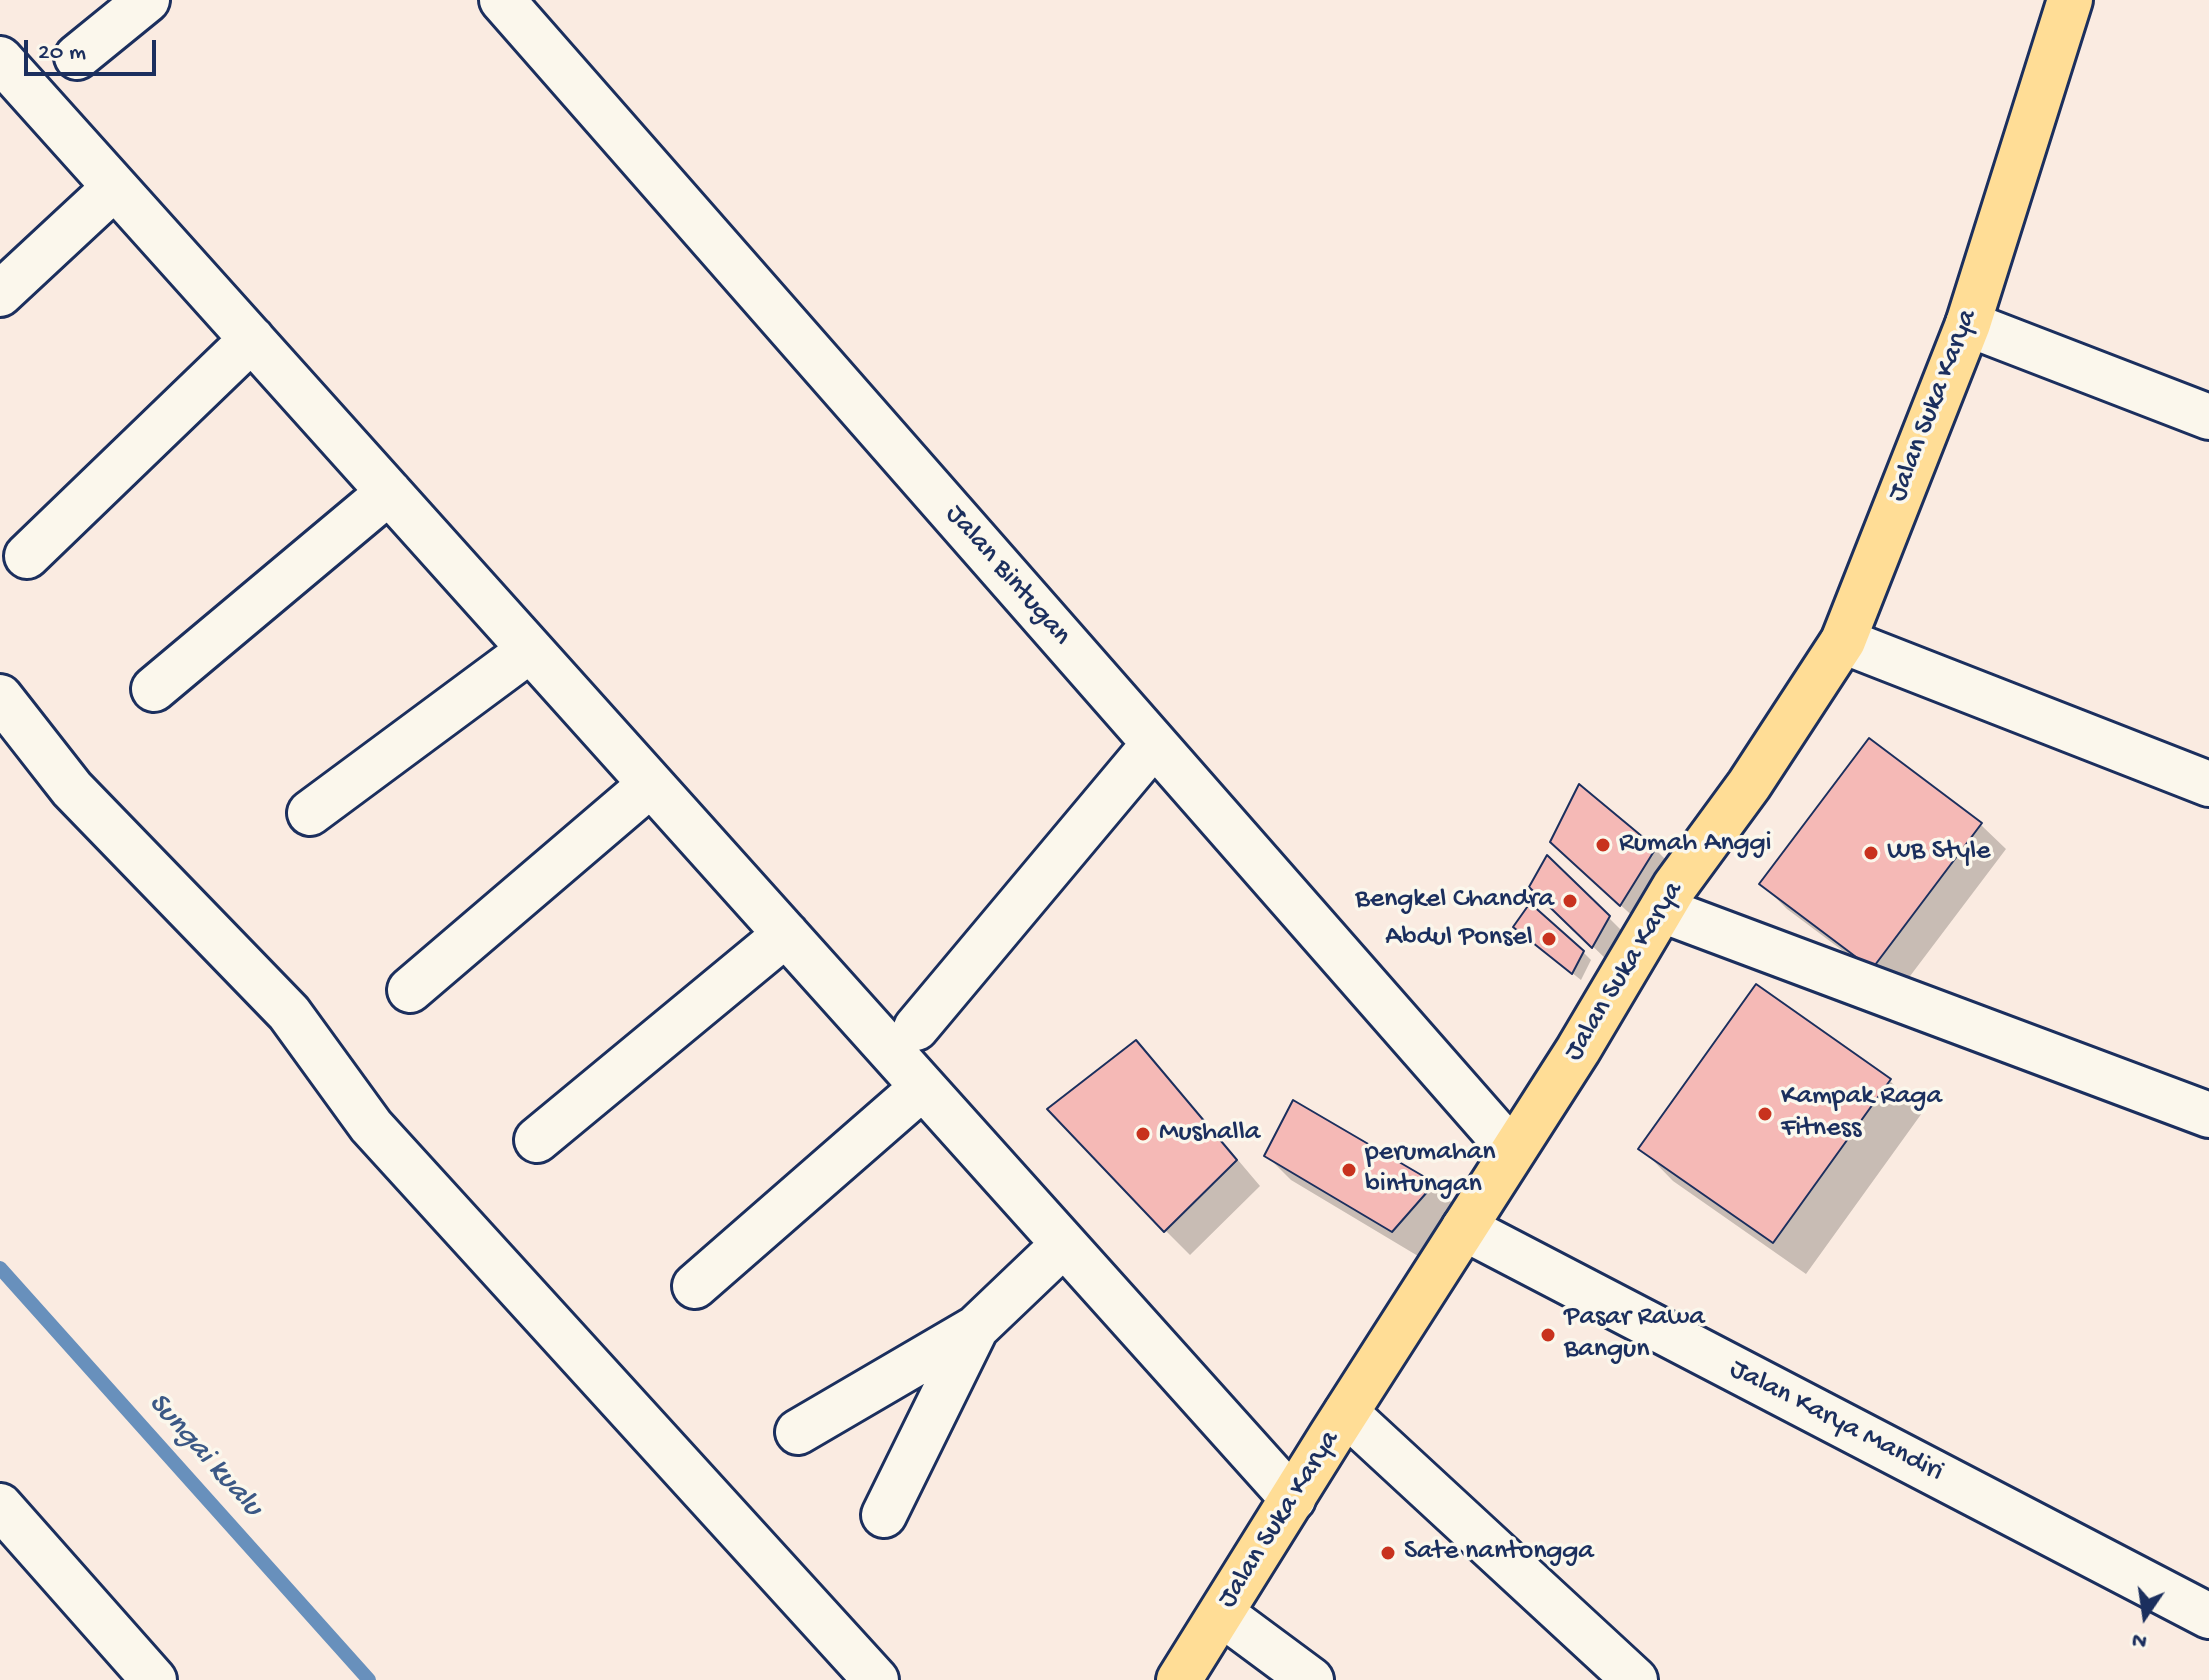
<!DOCTYPE html>
<html>
<head>
<meta charset="utf-8">
<style>
	body { margin:0 }
	#map { position:relative; width:2209px; height:1680px; overflow:hidden; background:#faebe1; font-family:"Gochi Hand",sans-serif }
	canvas { display:block }
	.north { position:absolute; left:2105px; top:1576px; width:80px; height:80px; -webkit-text-stroke:6px #fbf7ec; paint-order:stroke; rotate:193deg; font-size:22px; font-weight:700; line-height:32px; text-align:center; color:#1b2f5e }
	.north::after { content:''; display:block; margin:auto; width:28px; height:36px; background:#1b2f5e; clip-path:polygon(50% 0,100% 100%,50% 72%,0 100%) }
	.scale { position:absolute; left:24px; top:40px; width:132px; height:36px; box-sizing:border-box; border:4px solid #1b2f5e; border-top:0; padding-left:10px; font-size:24px; line-height:28px; white-space:nowrap; color:#1b2f5e; -webkit-text-stroke:6px #fbf7ec; paint-order:stroke }
</style>
</head>
<body>
<div id="map">
<canvas width="2209" height="1680"></canvas>
<div class="north">N</div>
<div class="scale">20 m</div>
</div>
<script>
const context = document.querySelector('canvas').getContext('2d');
context.lineJoin = 'round';
function fill(path, color) {
  context.fillStyle = color;
  context.fill(path, 'evenodd');
}
function trace(path, color, width, dash) {
  context.strokeStyle = color;
  context.lineWidth = width;
  context.lineCap = dash ? 'butt' : 'round';
  context.setLineDash(dash || []);
  context.stroke(path);
}
function label(font, color, halo, rows, align = 'center') {
  context.font = font + ' "Gochi Hand",sans-serif';
  context.lineWidth = 7;
  context.setLineDash([]);
  context.textBaseline = 'middle';
  context.strokeStyle = halo;
  context.fillStyle = color;
  for (const [text, x, y, turn = 0] of rows) {
    context.save();
    context.translate(x, y);
    context.rotate((+turn || 0) * Math.PI / 180);
    context.textAlign = isNaN(turn) ? turn : align;
    if (halo) context.strokeText(text, 0, 0);
    context.fillText(text, 0, 0);
    context.restore();
  }
}
fill(new Path2D(`
	M1869,741L1981,825L2006,849L1898,992L1787,909L1762,884Z
	M1655,849L1672,866L1638,921L1569,858Z
	M1532,887L1608,917L1625,934L1610,963Z
	M1523,934L1583,952L1591,960L1581,980Z
	M1135,1043L1160,1068L1260,1186L1190,1255L1165,1230Z
	M1889,1080L1922,1113L1806,1274L1673,1181L1641,1148Z
	M1294,1103L1434,1185L1459,1210L1418,1256L1291,1180L1266,1155Z`), '#0003');
trace(new Path2D(`
	M0,1268L369,1680`), '#6890bc', 14);
const building = new Path2D(`
	M1869,738L1982,823L1872,969L1759,884Z
	M1579,784L1656,848L1620,906L1550,842Z
	M1547,855L1610,916L1592,948L1529,887Z
	M1530,903L1584,951L1572,974L1513,927Z
	M1756,984L1891,1079L1773,1243L1638,1149Z
	M1136,1040L1237,1160L1164,1232L1047,1109Z
	M1293,1100L1435,1183L1392,1232L1264,1156Z`);
fill(building, '#f5b9b6');
trace(building, '#1b2f5e', 2);
const minor = new Path2D(`
	M502,0L1512,1151
	M77,57L147,0
	M0,59L1293,1499
	M0,294L115,187
	M1968,324L2209,417
	M27,556L252,339
	M1843,641L2209,784
	M154,689L389,492
	M0,697L72,789L289,1013L371,1126L876,1680
	M310,813L530,650
	M1662,910L2209,1115
	M410,990L651,784
	M916,1028L1154,744
	M537,1140L786,934
	M1464,1228L2209,1616
	M695,1286L923,1087
	M1346,1413L1635,1680
	M798,1432L976,1328
	M0,1506L154,1680
	M884,1515L976,1328L1064,1244
	M1222,1614L1311,1680`);
const major = new Path2D(`
	M1179,1680L1331,1436L1578,1050L1675,886L1749,785L1843,641L1968,324L2070,0`);
trace(minor, '#1b2f5e', 50);
trace(major, '#1b2f5e', 50);
trace(minor, '#fbf7ec', 44);
trace(major, '#ffdd96', 44);
for (const [x, y, r, color] of [
	[1603,845,8,"#c8321e"],
	[1871,853,8,"#c8321e"],
	[1570,901,8,"#c8321e"],
	[1549,939,8,"#c8321e"],
	[1765,1114,8,"#c8321e"],
	[1143,1134,8,"#c8321e"],
	[1349,1170,8,"#c8321e"],
	[1548,1335,8,"#c8321e"],
	[1388,1553,8,"#c8321e"]
]) {
  const dot = new Path2D();
  dot.arc(x, y, r, 0, 2 * Math.PI);
  context.fillStyle = color;
  context.fill(dot);
  trace(dot, '#fbf7ec', 3);
}
label('28px', '#1b2f5e', '#fbf7ec', [
	["Jalan Suka Karya",1934,406,-69],
	["Jalan Bintugan",1007,576,49],
	["Jalan Suka Karya",1625,972,-59],
	["Jalan Karya Mandiri",1836,1422,27],
	["Jalan Suka Karya",1280,1520,-58]
]);
label('28px', '#1b2f5e', '#fbf7ec', [
	["Rumah Anggi",1619,845],
	["WB Style",1887,853],
	["Bengkel Chandra",1554,901,"right"],
	["Abdul Ponsel",1533,939,"right"],
	["Kampak Raga",1781,1098],
	["Fitness",1781,1130],
	["Mushalla",1159,1134],
	["perumahan",1365,1154],
	["bintungan",1365,1186],
	["Pasar Rawa",1564,1319],
	["Bangun",1564,1351],
	["Sate nantongga",1404,1553]
], 'left');
label('italic 30px', '#3b5885', '#fbf7ec', [
	["Sungai kualu",204,1456,48]
]);
</script>
</body>
</html>
